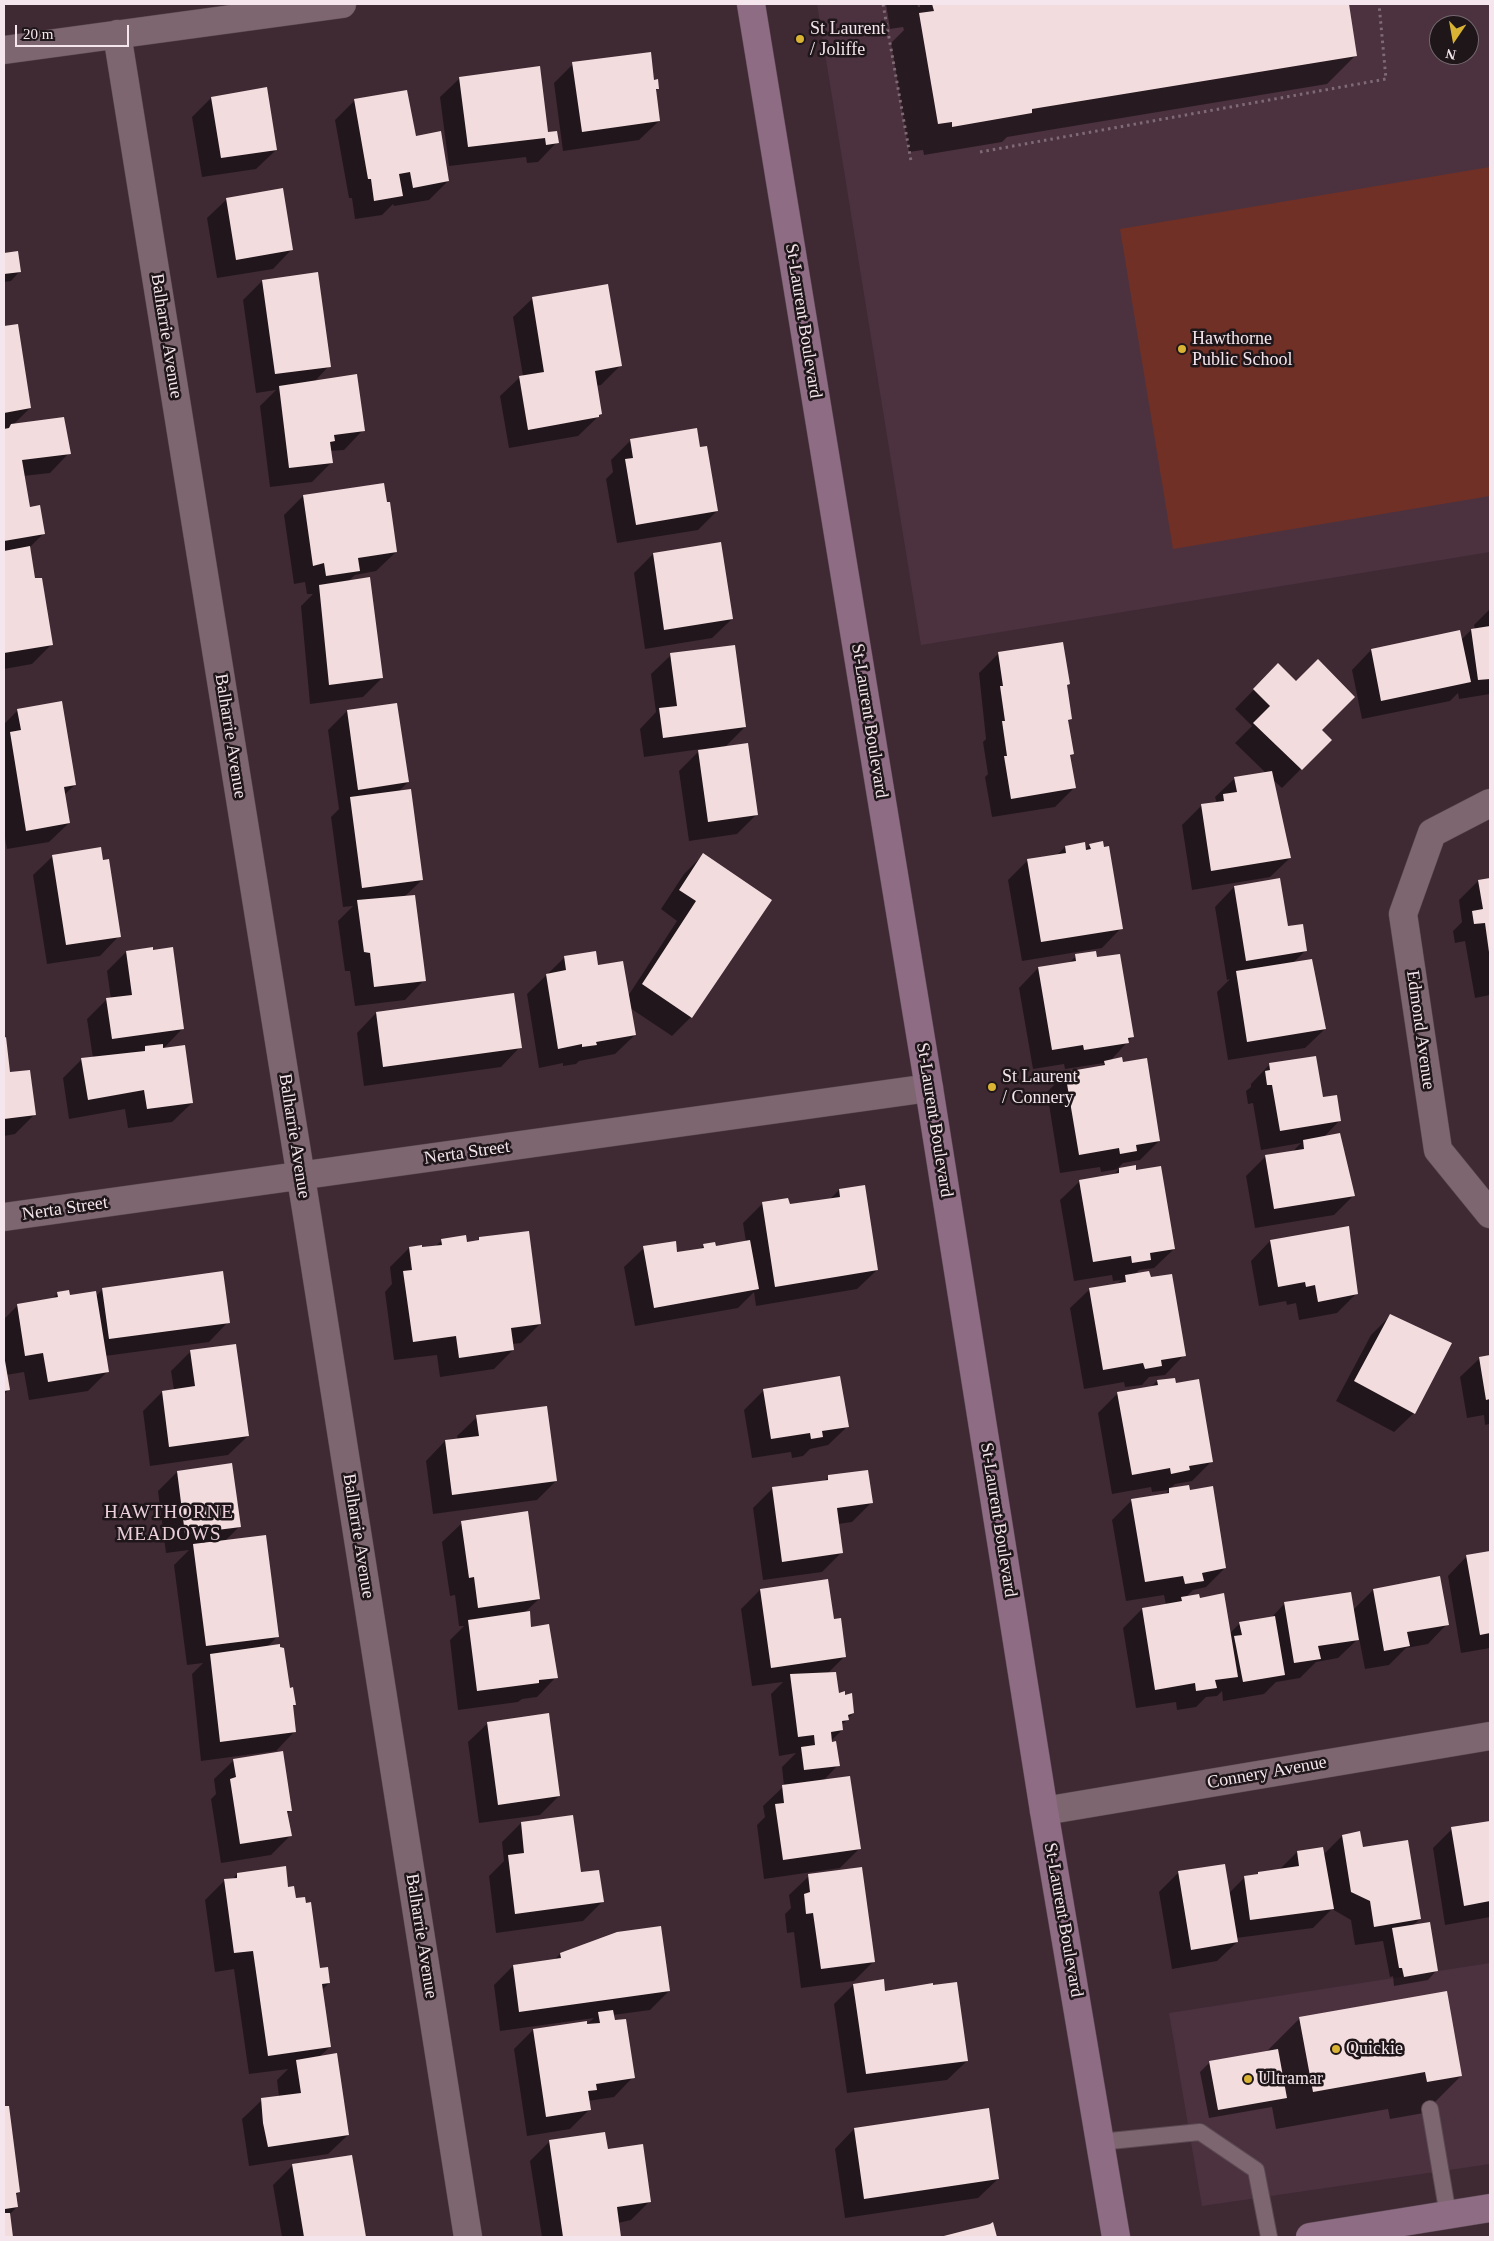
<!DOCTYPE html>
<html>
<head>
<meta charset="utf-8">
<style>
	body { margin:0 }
	#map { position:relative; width:1494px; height:2241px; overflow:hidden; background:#3f2a34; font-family:"Times New Roman",serif }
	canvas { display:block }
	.frame { position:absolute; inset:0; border:5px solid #f4e6ec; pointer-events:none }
	.north { position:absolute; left:1429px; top:15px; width:50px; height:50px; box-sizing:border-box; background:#1f161a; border:1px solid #74696e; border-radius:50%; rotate:192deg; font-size:14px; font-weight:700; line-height:20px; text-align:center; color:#f4e6ec }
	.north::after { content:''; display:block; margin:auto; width:18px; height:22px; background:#d9b434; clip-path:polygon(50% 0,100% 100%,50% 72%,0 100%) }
	.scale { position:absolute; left:15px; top:25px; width:114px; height:22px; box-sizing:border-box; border:2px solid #f4e6ec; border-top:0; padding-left:6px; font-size:15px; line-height:18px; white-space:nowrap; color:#f4e6ec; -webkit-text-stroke:4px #1f161a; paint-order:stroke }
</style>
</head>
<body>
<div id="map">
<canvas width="1494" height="2241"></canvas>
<div class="frame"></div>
<div class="north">N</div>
<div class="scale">20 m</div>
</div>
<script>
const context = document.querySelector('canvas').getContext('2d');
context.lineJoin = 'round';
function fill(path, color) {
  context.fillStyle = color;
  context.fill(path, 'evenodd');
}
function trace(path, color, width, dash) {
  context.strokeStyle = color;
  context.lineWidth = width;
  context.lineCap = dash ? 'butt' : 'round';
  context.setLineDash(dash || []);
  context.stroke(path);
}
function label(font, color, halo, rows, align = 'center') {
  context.font = font + ' "Times New Roman",serif';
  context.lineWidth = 5;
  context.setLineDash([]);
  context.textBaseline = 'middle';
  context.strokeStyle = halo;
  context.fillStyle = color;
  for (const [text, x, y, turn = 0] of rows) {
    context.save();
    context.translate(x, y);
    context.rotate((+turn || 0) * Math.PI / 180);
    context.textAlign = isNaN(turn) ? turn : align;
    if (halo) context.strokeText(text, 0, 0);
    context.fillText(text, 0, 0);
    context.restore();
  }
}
fill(new Path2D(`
	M817,4H1490V552L921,645ZM1439,25H1469V55H1439Z
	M1490,1963V2164L1202,2206L1169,2013Z`), '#4c323f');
fill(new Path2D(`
	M1490,167V496L1173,549L1120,229Z`), '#703026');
fill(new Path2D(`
	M886,4H917L918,7H920V4H1347L1356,55L1327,84L1007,137L1002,142L924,155L923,150L909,152L891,43L904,30L903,27L890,29Z
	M573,64L653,81L658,88L655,92L659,121L639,140L563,151L554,83Z
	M460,78L547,133L557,142L538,162L527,163L526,157L449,166L440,97Z
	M211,98L276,150L256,169L202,177L192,117Z
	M355,100L414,137L448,181L429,200L394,206L393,204L382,215L355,219L352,198H349L335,120Z
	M227,199L292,249L273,269L217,278L207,218Z
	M17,253L20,271L11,281L4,282V255Z
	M262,281L329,366L314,382L363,430L344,450L330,451L332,462L312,482L270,487L260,406L276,390L256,393L243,300Z
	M533,298L621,365L601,385L596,386L601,414L578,436L509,448L500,396L520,377L523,376L513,317Z
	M17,325L30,408L13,425L69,453L50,473L23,476L29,508L43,534L29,548L34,579L52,644L32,664L4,669V327Z
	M631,440L699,448L717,511L698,530L617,543L606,479L613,472L611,460Z
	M303,496L396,552L376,571L355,575L347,582L382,678L363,697L310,704L301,606L313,594H307L305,582L294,584L284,515Z
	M653,554L732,619L712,638L645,649L634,573Z
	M1490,609V694L1459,699L1458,693L1450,701L1362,719L1352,670L1371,650L1461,640L1471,630L1475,629L1474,625Z
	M999,653L1068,684L1066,687L1070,719L1067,722L1072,754L1069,757L1074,788L1055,807L992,817L985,777L988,774L983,742L986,739L979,673Z
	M671,655L745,727L724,748L757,814L737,834L689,841L679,771L701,749L644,757L640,729L656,712L651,674Z
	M1278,665L1296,682L1321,730L1330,740L1282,788L1272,779L1290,858L1270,877L1192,890L1182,825L1201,806L1217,803L1215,797L1235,778L1266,773L1235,743L1252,726L1235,709Z
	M396,704L408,782L398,792L422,880L404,897L424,980L405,1000L355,1006L350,971H345L338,921L353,906L343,907L331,817L339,809L328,730L347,711Z
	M18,710L75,785L64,795L69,823L49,842L7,849L4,832V724Z
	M1090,845L1121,928L1102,948L1022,961L1008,880L1028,860L1056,856L1065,847L1085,850Z
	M703,855L691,1017L672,1036L630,1008L635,1035L615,1054L579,1061L576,1064L563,1066V1063L539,1068L527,994L565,957L597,966L628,996L677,921L661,909L684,874Z
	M53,856L119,936L100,956L47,964L33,875Z
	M1490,879V995L1475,998L1465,941L1455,943L1453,931L1462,922L1459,900L1478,881Z
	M1234,887L1287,928L1306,950L1293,963L1325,1029L1305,1048L1228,1060L1217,992L1230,979L1227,980L1215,907Z
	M126,952L183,1028L163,1049L192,1103L172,1122L128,1128L125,1109L69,1119L63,1078L82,1059L93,1058L87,1019L106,1000L111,999L107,971Z
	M1076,956L1132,1037L1110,1061L1159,1141L1140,1160L1123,1163L1117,1169L1135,1167L1174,1249L1154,1268L1139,1270L1134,1275L1184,1355L1165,1375L1149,1377L1142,1385L1125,1387L1124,1382L1084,1389L1070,1308L1090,1289L1117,1284L1122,1280L1113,1281L1112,1275L1074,1281L1060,1200L1080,1181L1113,1175L1119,1169L1101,1172L1100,1167L1060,1173L1047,1092L1066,1073L1099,1068L1104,1063L1065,1069L1064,1064L1033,1069L1019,988L1038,968L1068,964Z
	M513,994L520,1047L501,1067L364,1086L357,1033L376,1013Z
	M4,1039L9,1074L34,1115L15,1134L4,1136Z
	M1270,1064L1322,1099L1340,1120L1323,1138L1353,1196L1334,1215L1255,1228L1246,1176L1266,1156L1292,1152L1301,1143L1261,1150L1253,1103L1248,1104L1246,1091L1251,1087V1084Z
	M864,1186L877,1270L857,1289L756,1306L754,1292L738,1308L635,1326L624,1267L644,1248L676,1253L699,1250L704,1245L715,1247L746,1242L743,1223L763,1203L789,1206L830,1199L839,1190Z
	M479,1239L540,1324L521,1343L512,1344L513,1350L494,1369L440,1377L437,1355L394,1360L385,1292L392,1284L390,1267L409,1248L435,1247L442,1240L466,1243L476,1242Z
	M1270,1241L1356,1294L1337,1313L1299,1320L1296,1303L1287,1305L1286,1301L1259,1306L1251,1261Z
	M103,1289L228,1322L209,1342L105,1356L107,1372L88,1391L29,1400L24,1372L6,1375L8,1390L4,1395V1319L18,1305L51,1300L58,1293L69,1297L96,1296Z
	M1391,1315L1414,1413L1394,1432L1336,1401L1371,1335Z
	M191,1351L248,1436L228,1455L150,1466L143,1411L162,1392L174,1390L171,1371Z
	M1490,1356V1430L1489,1424L1485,1425L1484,1415L1467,1418L1460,1377L1480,1358Z
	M839,1377L848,1426L828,1445L810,1449L803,1456L792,1458L791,1452L752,1458L744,1410L763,1391Z
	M1174,1379L1212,1461L1192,1481L1175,1484L1170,1489L1189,1491L1225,1568L1206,1587L1193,1590L1186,1597L1199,1599L1229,1634L1240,1623L1271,1618L1285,1603L1353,1610L1373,1590L1447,1624L1428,1644L1406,1648L1389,1665L1365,1669L1359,1638L1338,1658L1316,1662L1300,1678L1276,1682L1264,1694L1223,1701L1222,1691L1217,1696L1206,1697L1196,1707L1177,1710L1176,1702L1136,1708L1123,1628L1142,1609L1166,1605L1164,1595L1126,1601L1112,1520L1131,1501L1163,1496L1169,1490L1152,1492L1151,1487L1112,1494L1098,1413L1118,1393L1151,1387L1157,1381Z
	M477,1417L556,1481L537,1500L433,1514L426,1461L445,1441L458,1440L457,1436Z
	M177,1472L239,1527L224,1542L278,1636L267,1647L294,1705L292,1707L295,1731L276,1751L201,1761L192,1674L203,1663L187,1665L174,1565L189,1550L166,1553L158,1491Z
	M829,1477L871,1503L852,1522L838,1524L841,1553L822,1572L763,1580L753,1508L772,1489L823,1482Z
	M462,1523L539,1599L524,1613L556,1677L537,1697L522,1699L518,1702L458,1710L450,1640L464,1626H459L455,1595L450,1596L442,1542Z
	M1490,1552V1648L1461,1653L1448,1576L1467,1556Z
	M760,1590L833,1621L845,1656L827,1674L838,1694L853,1713L842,1725V1730L831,1741L838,1765L823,1781L859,1849L840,1868L764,1879L757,1825L765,1817L763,1806L784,1786L782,1767L796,1753L779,1756L771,1694L783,1682L752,1686L741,1609Z
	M488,1723L559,1796L540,1815L479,1823L468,1742Z
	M234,1760L291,1810L287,1814L290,1836L271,1855L221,1863L211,1799L216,1794L214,1779Z
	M1490,1822V1917L1445,1925L1433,1848L1452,1829Z
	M521,1823L580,1874L602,1902L583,1921L496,1933L489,1876L504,1861L502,1842Z
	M1342,1836L1362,1849L1420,1919L1412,1926L1437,1970L1428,1980L1394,1986L1393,1976L1390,1977L1383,1941L1355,1945L1351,1920L1332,1909L1313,1928L1236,1938L1237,1942L1217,1961L1172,1969L1159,1892L1179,1872L1229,1893L1245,1877L1279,1870L1297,1852L1323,1855Z
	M237,1874L287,1888L295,1899L319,1970L329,1983L322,1990L330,2047L319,2057L348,2135L328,2154L249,2166L242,2119L262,2100L279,2097L277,2080L288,2069L249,2074L234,1969L215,1972L205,1900L224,1881L232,1880Z
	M809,1876L873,1962L854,1981L801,1988L794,1932L787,1933L785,1914L791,1908L789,1895Z
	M560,1954L669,1991L650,2010L613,2015L633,2077L614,2097L588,2101L589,2110L570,2129L527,2136L514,2049L533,2030L586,2025L594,2018L500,2031L494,1985L513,1966L554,1960Z
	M853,1985L884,1993L967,2061L947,2080L847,2093L834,2004Z
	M1300,2018L1461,2076L1424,2113L1390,2119L1388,2109L1276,2129L1272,2107L1209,2118L1200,2072L1210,2062L1266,2052Z
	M8,2107L19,2192L15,2196L17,2207L9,2215L12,2237H4V2108Z
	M988,2110L998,2179L978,2198L845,2218L835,2149L854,2129Z
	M550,2141L607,2151L650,2201L631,2220L618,2223L620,2237H542L530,2161Z
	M351,2156L365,2237H282L273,2185L293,2165Z
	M993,2224L996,2237H942L991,2225Z`), '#0007');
fill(new Path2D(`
	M932,4H1349L1357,56L1032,109V113L952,127V122L938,124L919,13L934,11Z
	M651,52L654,80L658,79L659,89H656L660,121L582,132L572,62Z
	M540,66L548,132L557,131L559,143L546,145L545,138L468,147L459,77Z
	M267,87L277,150L221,158L211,97Z
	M407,90L416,136L441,131L449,181L413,188L410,172L399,174L403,196L374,201L371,179H368L354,99Z
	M283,188L293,250L236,260L226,198Z
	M18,251L21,272L4,274V253Z
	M318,272L331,367L275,374L262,280Z
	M608,284L622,366L595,371L602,414L599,415V417L528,430L519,376L544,372L532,297Z
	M18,324L31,408L4,413V326Z
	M357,374L365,431L334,435L335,441L330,442L333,463L289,468L279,386Z
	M64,417L71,454L22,460L30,507L40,505L45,534L4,541V429L9,428L11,424Z
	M697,428L700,447L707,446L718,511L636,525L625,459L633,458L630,439Z
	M384,483L387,502H390L397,552L358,558L360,571L326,576L324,563L313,566L303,495Z
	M721,542L733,619L664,630L653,553Z
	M30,546L35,578H42L53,645L4,653V551Z
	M370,577L383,678L329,685L319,585Z
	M1490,626V679L1478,680L1471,629Z
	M1460,630L1471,682L1381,701L1371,649Z
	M1063,642L1070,684L1067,685L1072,719L1068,720L1074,754L1070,755L1076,788L1011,799L1004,756H1007L1002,721H1005L1000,686H1003L998,652Z
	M735,645L746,727L663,738L659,708L677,706L670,653Z
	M1318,659L1355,697L1322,730L1332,740L1302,770L1253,723L1270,706L1253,689L1278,663L1296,681Z
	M62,701L76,785L64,787L70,823L26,831L10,732L21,730L17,709Z
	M397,703L409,782L358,790L347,710Z
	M748,743L758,815L708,822L698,750Z
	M1272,771L1291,858L1211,871L1201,804L1224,801L1223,794L1237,792L1234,777Z
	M411,789L423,880L362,888L350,797Z
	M1103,841L1104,847L1109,846L1123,929L1041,942L1027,859L1066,853L1065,846L1085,842L1086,850L1091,849L1089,844Z
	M101,847L103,860L109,859L121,937L66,945L52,855Z
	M703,853L772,900L692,1018L642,984L696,901L679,890Z
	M1280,878L1288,926L1303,924L1307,951L1246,961L1234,886Z
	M1490,878V951L1489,952L1485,923L1474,924L1472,911L1483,909L1478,880Z
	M415,895L426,981L374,987L370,953L364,952L357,900Z
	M153,947V950L173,947L184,1029L112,1039L106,998L132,995L126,951Z
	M596,951L598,965L623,961L636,1035L596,1042L597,1045L582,1047V1044L558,1049L546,974L566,970L564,956Z
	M1096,951L1097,957L1120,954L1134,1037L1128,1038L1129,1043L1084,1050L1083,1045L1052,1050L1038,967L1076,961L1075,954Z
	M1312,959L1326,1029L1247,1042L1236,971Z
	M514,993L522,1048L383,1067L376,1012Z
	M6,1037L10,1072L30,1070L36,1115L4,1119V1038Z
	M163,1044V1048L185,1045L193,1103L147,1109L144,1090L88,1100L81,1058L145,1051V1046Z
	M1316,1056L1323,1097L1337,1095L1341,1121L1280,1131L1272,1085H1267L1265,1071L1270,1070L1269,1063Z
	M1122,1057L1123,1062L1147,1058L1160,1141L1136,1145L1137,1151L1120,1154L1119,1148L1079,1155L1065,1072L1105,1065L1104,1061Z
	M1340,1133L1355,1196L1274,1209L1265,1155L1304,1149L1303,1140Z
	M1136,1165V1170L1161,1166L1175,1249L1150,1253L1151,1260L1132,1263L1131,1256L1093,1262L1079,1180L1119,1173V1168Z
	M865,1185L878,1270L775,1287L762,1202L788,1198L790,1204L840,1197L839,1189Z
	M1349,1226L1358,1294L1318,1302L1315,1285L1306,1287L1305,1282L1278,1287L1270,1240Z
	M529,1231L541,1324L511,1328L514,1350L459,1358L456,1336L413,1342L403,1271L412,1270L409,1247L422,1245V1247L442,1245L441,1239L466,1235L467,1242L479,1240V1237Z
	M750,1240L759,1289L654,1308L643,1246L676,1241L677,1252L704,1248L703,1244L715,1242L716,1246Z
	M223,1271L230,1323L109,1339L102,1288Z
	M1149,1271L1151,1277L1172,1274L1186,1356L1161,1360L1162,1366L1145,1369L1143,1363L1103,1370L1089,1288L1126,1282L1125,1275Z
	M69,1290L70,1295L96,1291L109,1372L48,1382L43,1353L25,1356L17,1304L58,1297L57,1292Z
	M1390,1314L1452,1343L1415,1414L1354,1381Z
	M236,1344L249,1436L169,1447L162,1391L195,1386L190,1350Z
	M4,1355L10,1390L4,1391Z
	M1490,1355V1399L1486,1400L1479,1357Z
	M840,1376L849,1427L822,1431L823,1437L811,1439L810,1433L771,1439L763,1389Z
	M1175,1378L1176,1383L1199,1379L1213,1462L1189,1466L1190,1470L1171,1474L1170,1468L1132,1475L1117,1392L1158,1385L1157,1380Z
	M547,1406L557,1481L452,1495L445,1440L479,1436L476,1415Z
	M232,1463L241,1527L185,1534L177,1471Z
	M868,1470L873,1503L837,1508L843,1553L782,1562L772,1487L828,1480V1475Z
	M1189,1485L1190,1490L1213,1486L1226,1568L1202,1573L1204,1581L1185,1584L1183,1576L1145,1582L1131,1499L1169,1493V1488Z
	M528,1511L540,1599L478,1608L474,1577L469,1578L461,1521Z
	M266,1535L279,1637L206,1646L193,1544Z
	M1490,1551V1633L1480,1635L1466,1555Z
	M1440,1576L1449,1625L1407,1632L1410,1646L1384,1651L1373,1589Z
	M828,1579L834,1619L841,1618L846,1657L771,1668L760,1589Z
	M1351,1592L1359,1640L1318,1646L1321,1659L1294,1663L1284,1602Z
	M1224,1593L1238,1677L1215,1680L1217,1688L1196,1691L1195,1683L1155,1690L1142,1608L1182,1601L1181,1597L1199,1594L1200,1598Z
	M530,1611L531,1627L549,1624L558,1678L539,1680V1683L477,1691L468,1620Z
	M1275,1616L1285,1675L1243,1682L1234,1636L1242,1635L1239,1622Z
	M280,1644V1647L284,1648L290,1688L293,1687L296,1705H293L296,1732L220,1742L210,1654Z
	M836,1672L839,1693L845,1691V1695L852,1693L854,1713L848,1715L849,1720L842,1721L843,1730L831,1732L832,1742L836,1741L840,1766L804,1770L801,1747L815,1745L814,1735L798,1737L790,1674Z
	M549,1713L560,1796L498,1805L487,1722Z
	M283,1751L292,1811H287L292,1836L240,1844L230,1779L236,1777L233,1759Z
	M850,1776L861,1849L783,1860L775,1804L784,1803L782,1785Z
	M573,1815L581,1872L599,1870L604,1902L515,1914L508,1855L524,1853L521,1822Z
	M1490,1821V1901L1464,1906L1451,1827Z
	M1360,1831L1363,1847L1408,1840L1421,1919L1374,1927L1370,1901L1351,1892L1342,1835Z
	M1323,1847L1334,1909L1250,1920L1244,1876L1258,1874V1872L1299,1866L1297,1851Z
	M1225,1864L1238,1942L1191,1950L1178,1871Z
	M286,1866L288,1887L294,1886L296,1898L305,1897L306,1903L311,1902L320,1968L328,1967L330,1983L322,1984L331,2047L268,2056L253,1951L234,1953L224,1879L237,1878V1873Z
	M862,1867L875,1962L821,1969L813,1913L806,1914L804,1894L810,1892L808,1874Z
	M1430,1922L1438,1971L1404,1977L1402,1968H1399L1392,1928Z
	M661,1926L670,1991L519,2012L513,1965L561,1958L560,1953L617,1932Z
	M884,1979L885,1991L933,1983V1985L957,1982L968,2061L866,2074L853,1984Z
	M1447,1991L1462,2076L1427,2082L1425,2072L1313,2092L1299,2017Z
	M613,2010L615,2020L626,2019L635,2078L596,2084L597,2090L588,2091L591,2110L546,2117L533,2029L587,2021V2024L600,2023L598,2012Z
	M1278,2049L1287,2098L1218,2110L1209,2061Z
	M337,2053L349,2135L268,2147L263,2123L261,2098L301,2093L296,2060Z
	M4,2106H9L20,2192L16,2193L18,2207L5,2209Z
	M989,2108L999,2179L864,2199L854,2128Z
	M605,2132L608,2149L643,2144L651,2202L617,2207L621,2237H563L549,2140Z
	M352,2155L366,2237H304L292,2164Z
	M4,2213H10L13,2237H4Z
	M993,2222L997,2237H940L990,2224Z`), '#f3dcde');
const lane = new Path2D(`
	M1430,2109L1448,2215
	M1100,2142L1200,2132L1256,2170L1269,2237`);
const street = new Path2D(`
	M117,34L308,1221L468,2237
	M4,50L342,4
	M1490,803L1432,833L1403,914L1438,1150L1490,1214
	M4,1217L929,1088
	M1044,1811L1490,1736`);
const secondary = new Path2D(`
	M751,4L929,1088L1044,1811L1116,2237
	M1310,2237L1490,2208`);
trace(lane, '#5b4952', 18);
trace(street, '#5b4952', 29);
trace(secondary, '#5b4952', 29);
trace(new Path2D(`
	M883,4L911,161
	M980,152L1386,79L1379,4`), '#7e6b74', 3, [2.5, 4]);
trace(lane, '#7e6670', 16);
trace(street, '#7e6670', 28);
trace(secondary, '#8e6c84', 28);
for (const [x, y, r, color] of [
	[800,39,5,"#d9b434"],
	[1182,349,5,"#d9b434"],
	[992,1087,5,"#d9b434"],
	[1336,2049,5,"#d9b434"],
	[1248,2079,5,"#d9b434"]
]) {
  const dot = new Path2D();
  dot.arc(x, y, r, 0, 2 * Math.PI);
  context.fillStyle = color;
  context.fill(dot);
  trace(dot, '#1f161a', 2);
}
label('18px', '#f4e6ec', '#1f161a', [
	["St Laurent",810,29],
	["/ Joliffe",810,50],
	["Hawthorne",1192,339],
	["Public School",1192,360],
	["St Laurent",1002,1077],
	["/ Connery",1002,1098],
	["Quickie",1346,2049],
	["Ultramar",1258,2079]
], 'left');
label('18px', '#f4e6ec', '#1f161a', [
	["St-Laurent Boulevard",803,321,81],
	["Balharrie Avenue",166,336,81],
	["St-Laurent Boulevard",869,721,81],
	["Balharrie Avenue",230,736,81],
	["Edmond Avenue",1420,1030,82],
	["St-Laurent Boulevard",934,1120,81],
	["Balharrie Avenue",294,1136,81],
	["Nerta Street",467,1153,-8],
	["Nerta Street",65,1209,-8],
	["St-Laurent Boulevard",998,1520,81],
	["Balharrie Avenue",358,1536,81],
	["Connery Avenue",1267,1773,-10],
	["St-Laurent Boulevard",1063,1920,80],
	["Balharrie Avenue",421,1936,81]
]);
context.letterSpacing = '1px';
label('19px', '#ebd0dc', '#1f161a', [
	["HAWTHORNE",169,1513],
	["MEADOWS",169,1535]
]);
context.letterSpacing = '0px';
</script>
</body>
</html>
